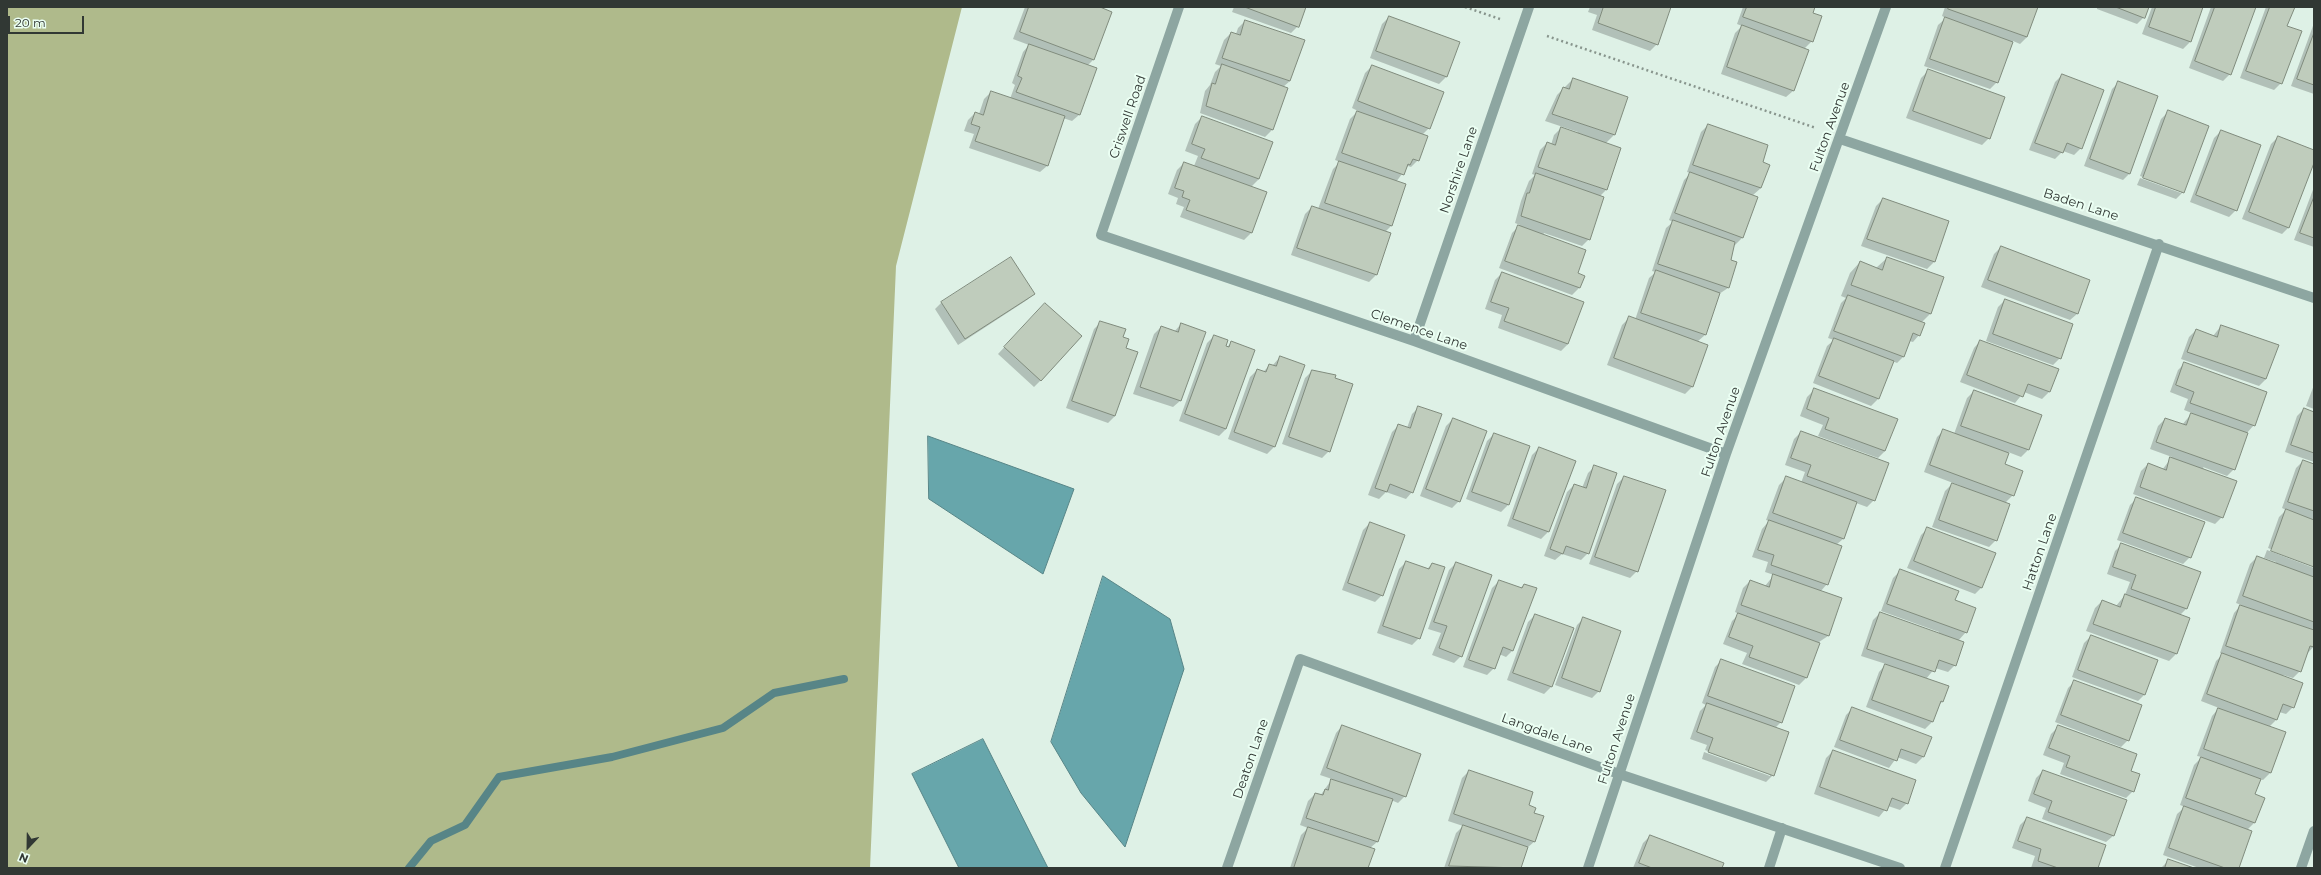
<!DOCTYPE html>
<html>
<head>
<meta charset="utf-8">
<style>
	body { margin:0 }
	#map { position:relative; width:2321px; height:875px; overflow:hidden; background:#def1e6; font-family:Montserrat,sans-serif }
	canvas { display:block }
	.frame { position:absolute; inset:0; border:8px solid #313834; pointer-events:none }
	.north { position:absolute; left:8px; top:827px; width:40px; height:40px; -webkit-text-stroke:3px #ebfff3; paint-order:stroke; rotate:202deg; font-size:11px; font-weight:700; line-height:16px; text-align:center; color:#313834 }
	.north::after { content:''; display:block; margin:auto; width:14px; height:18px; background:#313834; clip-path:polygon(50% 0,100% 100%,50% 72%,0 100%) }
	.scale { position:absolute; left:8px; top:16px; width:76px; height:18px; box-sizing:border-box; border:2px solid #313834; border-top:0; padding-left:5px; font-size:12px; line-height:14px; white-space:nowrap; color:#313834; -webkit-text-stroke:3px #ebfff3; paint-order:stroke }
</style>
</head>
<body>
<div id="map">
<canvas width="2321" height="875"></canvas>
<div class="frame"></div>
<div class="north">N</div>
<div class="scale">20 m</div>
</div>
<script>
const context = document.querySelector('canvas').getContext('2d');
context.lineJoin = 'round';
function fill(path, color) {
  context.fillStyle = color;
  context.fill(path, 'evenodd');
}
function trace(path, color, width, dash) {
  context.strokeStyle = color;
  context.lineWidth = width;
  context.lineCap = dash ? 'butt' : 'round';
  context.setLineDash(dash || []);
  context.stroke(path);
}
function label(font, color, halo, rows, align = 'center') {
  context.font = font + ' Montserrat,sans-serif';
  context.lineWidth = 4;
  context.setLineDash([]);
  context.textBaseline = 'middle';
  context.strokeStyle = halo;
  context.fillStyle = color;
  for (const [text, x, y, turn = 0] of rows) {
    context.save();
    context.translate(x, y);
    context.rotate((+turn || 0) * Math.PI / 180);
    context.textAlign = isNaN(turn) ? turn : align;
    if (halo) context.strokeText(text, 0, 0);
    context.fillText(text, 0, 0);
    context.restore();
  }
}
fill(new Path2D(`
	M7,7H962L896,266L870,868H7Z`), '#afba8b');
const water = new Path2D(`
	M928,436L1074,489L1043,574L929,499Z
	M1103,576L1170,619L1184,669L1125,847L1081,793L1051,742Z
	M983,739L1048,868H959L912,774Z`);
fill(water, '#67a6ab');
trace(water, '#578587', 1);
fill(new Path2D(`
	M1025,7H1097L1093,60L1087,66L1079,115L1072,121L1063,118L1047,166L1040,172L969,148L974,134L964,131L968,120L975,113L979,114L984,99L991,92L1010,99L1015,85L1012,83L1023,52L1029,45L1013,39Z
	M1234,7H1305L1298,26L1291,33L1232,12Z
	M1590,7H1670L1657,44L1650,51L1592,30L1597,15L1588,12Z
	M1743,7H1814L1811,14L1812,41L1804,49L1793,91L1786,97L1721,74L1735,33L1742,26L1737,24Z
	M1945,7H2037L2027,37L2020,44L2013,41L1997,82L1990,89L1924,66L1938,25L1946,18L1942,16Z
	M2097,7H2148L2144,17L2137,24L2097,9Z
	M2152,7H2202L2190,42L2183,49L2142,34Z
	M2211,7H2255L2230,74L2223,81L2189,68Z
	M2266,7H2294L2286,27L2281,83L2274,90L2240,78Z
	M1389,17L1459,43L1446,77L1439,84L1370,58L1382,24Z
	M1245,21L1290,81L1283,87L1272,130L1265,137L1200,113L1205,91L1210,85L1215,72L1221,66L1215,64L1224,40L1231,33L1236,34L1238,28Z
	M2314,23V94L2291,86Z
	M1372,66L1429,128L1422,135L1418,160L1411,167L1408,166L1396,182L1405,185L1391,226L1385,232L1390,234L1376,275L1369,282L1291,255L1305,214L1312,207L1318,209L1333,169L1340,162L1335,160L1350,119L1358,111L1352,108L1365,73Z
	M1928,71L1989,138L1982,145L1906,118L1921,78Z
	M2062,75L2081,148L2074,155L2063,151L2055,159L2029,150L2055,82Z
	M1573,79L1626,97L1614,135L1606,143L1620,148L1606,190L1600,196L1589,239L1582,246L1544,233L1543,235L1576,274L1583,277L1579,288L1572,295L1499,268L1512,233L1520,225L1515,223L1521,201L1529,181L1535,175L1532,174L1540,150L1547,143L1551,145L1554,135L1561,128L1577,134L1578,132L1545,121L1557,95Z
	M2119,82L2130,173L2123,180L2084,166L2112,89Z
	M2168,112L2183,192L2176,199L2137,185L2140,178L2181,193V190L2140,176L2161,119Z
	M1202,117L1259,179L1251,187L1266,192L1251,233L1244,240L1180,217L1184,207L1176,204L1178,198L1168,194L1177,170L1184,163L1194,166L1198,156L1185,151L1195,124Z
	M1708,125L1762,163L1761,188L1753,195L1742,238L1735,245L1733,244L1729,261L1736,263L1728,288L1719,294L1705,335L1697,342L1707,346L1692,387L1685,394L1607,365L1622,325L1629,318L1635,320L1649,278L1656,272L1652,271L1666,228L1673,222L1669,220L1684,180L1691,173L1687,172L1701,132Z
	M2221,131L2236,210L2229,217L2190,202L2214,138Z
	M2278,137L2314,151V160L2289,227L2282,234L2242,219L2271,144Z
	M2314,187V247L2294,240Z
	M1883,199L1948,221L1934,262L1927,269L1861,246L1876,206Z
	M2001,247L2077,314L2070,320L1981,287L1994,254Z
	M1887,258L1943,278L1930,314L1922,322L1919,335L1913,342L1909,341L1904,356L1897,363L1892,361L1878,399L1871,406L1813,383L1827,346L1834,340L1828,338L1841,303L1846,298L1841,296L1850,273L1860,262L1876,268Z
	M1502,273L1568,344L1561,351L1498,328L1502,315L1485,309L1495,280Z
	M1034,294L1027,300L958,345L935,309L942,302Z
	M2005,300L2060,358L2053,365L1986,341L1998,307Z
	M1038,311L1041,380L1034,387L998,354Z
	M1101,322L1122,338L1124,349L1115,416L1108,423L1066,408L1094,329Z
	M1181,324L1180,401L1173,407L1133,394L1154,334L1161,327L1174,332Z
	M2221,326L2277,345L2266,379L2259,386L2181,359L2189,337L2196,330L2213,336Z
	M1214,336L1227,347L1231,343L1226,429L1219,436L1179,421L1207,343Z
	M1980,341L2049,392L2042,399L2024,392L2015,403L1960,382L1974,348Z
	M1280,357L1274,447L1267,454L1228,439L1250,377L1257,370L1263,372L1270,365L1272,366Z
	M2185,363L2254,425L2246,434L2234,469L2227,476L2203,467L2222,517L2215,524L2133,494L2141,471L2148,464L2162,470L2172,457L2150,449L2158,426L2165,419L2182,425L2192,413L2184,410L2188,399L2170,392L2178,370Z
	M1312,371L1329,451L1322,458L1282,444L1305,378Z
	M2314,385V409L2306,406Z
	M1814,390L1896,420L1885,451L1878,458L1818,436L1823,425L1800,416L1807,397Z
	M1974,391L2028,450L2021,457L2008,452L2003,465L2013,495L2005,503L1996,540L1989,547L1932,527L1945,491L1952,484L1960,487L1961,486L1924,472L1937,437L1944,430L1954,434L1967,398Z
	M1419,407L1412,492L1406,499L1386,492L1379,499L1368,495L1392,432L1399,425L1407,428L1412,414Z
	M2304,409L2314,413V462L2285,452L2297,416Z
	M1453,419L1459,501L1452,508L1420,496L1446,426Z
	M1801,432L1874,500L1867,507L1856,503L1843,539L1836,545L1827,584L1820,592L1841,599L1828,636L1819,642L1806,678L1799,685L1742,664L1747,653L1723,644L1732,621L1739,614L1735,612L1743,588L1750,581L1765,586L1774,575L1765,572L1768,562L1752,557L1762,529L1769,521L1766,520L1779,485L1786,478L1801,483L1805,472L1785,465L1794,439Z
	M1494,434L1508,505L1501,512L1466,499L1487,441Z
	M1539,448L1574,461L1548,532L1541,539L1507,526L1532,455Z
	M2303,461L2314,465V566L2268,548L2279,517L2286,510L2282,508L2296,468Z
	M1595,466L1588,553L1581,560L1562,554L1555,560L1544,556L1567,492L1574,485L1582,488L1588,473Z
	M1624,477L1637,571L1630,578L1589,564L1617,484Z
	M2137,498L2190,557L2183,564L2117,540L2130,505Z
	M1370,523L1382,595L1375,602L1342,590L1363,530Z
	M1928,528L1982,587L1975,594L1907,568L1921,535Z
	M2122,544L2200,573L2186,609L2180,615L2189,618L2176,654L2169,661L2086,631L2095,608L2102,601L2116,606L2125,595L2130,582L2107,574L2115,551Z
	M2267,550L2314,568V646L2307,654L2300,671L2293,678L2283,675L2282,676L2293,707L2286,714L2279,712L2276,720L2269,727L2285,733L2270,773L2263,780L2260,779L2254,795L2263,798L2254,823L2247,830L2238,868H2199L2163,855L2177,814L2185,807L2180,805L2194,765L2202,757L2197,756L2212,716L2219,708L2201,701L2216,661L2223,654L2220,653L2234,613L2241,605L2236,603L2250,564L2257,557L2276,564V562L2264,558Z
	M1406,562L1427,569L1432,564L1419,638L1412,645L1377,633L1399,569Z
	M1456,563L1461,656L1454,663L1432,655L1441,633L1428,629L1449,570Z
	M1900,571L1954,601L1966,632L1958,641L1955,665L1948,672L1935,668L1926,679L1943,701L1938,706L1932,722L1925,729L1866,707L1879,672L1886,664L1861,656L1873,620L1880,613L1939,634V632L1881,611L1893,578Z
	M1499,581L1520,588L1524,585L1513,650L1506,657L1499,654L1494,668L1487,675L1463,667L1492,588Z
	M1535,615L1573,629L1551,687L1544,694L1507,680L1528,622Z
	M1584,618L1599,691L1592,698L1555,685L1577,625Z
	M2091,636L2145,694L2138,701L2072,677L2084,643Z
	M1722,660L1781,722L1775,728L1773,775L1766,782L1702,759L1704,752L1770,776V773L1705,750L1707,745L1690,739L1700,711L1706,705L1702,703L1715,667Z
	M2075,681L2128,740L2121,747L2055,722L2068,688Z
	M1853,708L1923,757L1916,764L1897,757L1889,768L1834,747L1846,715Z
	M1342,726L1405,796L1398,803L1391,800L1377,842L1370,848L1367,868H1290L1301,835L1308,828L1300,825L1308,801L1315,794L1320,796L1332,779L1320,775L1336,733Z
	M2058,727L2129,772L2133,791L2126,798L2060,774L2064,763L2043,755L2051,734Z
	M1833,751L1907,803L1900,810L1888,806L1879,817L1814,794L1826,758Z
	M1469,771L1528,806L1533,813L1535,841L1527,848L1520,868H1444L1456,833L1463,826L1448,821L1462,778Z
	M2043,771L2113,836L2106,842L2042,819L2046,808L2028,801L2036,778Z
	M2027,818L2097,868H2031L2035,856L2012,848L2020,825Z
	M1650,836L1721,868H1633L1643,843Z
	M2169,860L2191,868H2161Z`), '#0003');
trace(new Path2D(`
	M409,868L431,841L465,825L499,777L612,757L723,728L774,693L844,679`), '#578587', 8);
const building = new Path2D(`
	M1029,7H1100L1112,12L1094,60L1020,32Z
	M1245,7H1306L1299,27Z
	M1599,7H1671L1658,45L1598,23L1603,8Z
	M1747,7H1815L1813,13L1822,16L1813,42L1743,17Z
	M1949,7H2038L2027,37L1948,9Z
	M2116,7H2149L2145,18Z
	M2156,7H2203L2191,42L2149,27Z
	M2215,7H2256L2231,75L2195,61Z
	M2270,7H2295L2287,26L2302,31L2282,84L2246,71Z
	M1389,16L1460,42L1447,77L1376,51Z
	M1945,17L2013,42L1998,83L1930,59Z
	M1245,20L1305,40L1290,81L1222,58L1231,32L1240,35Z
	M1742,25L1809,50L1794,91L1727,67Z
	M2314,33V85L2297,79Z
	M1029,44L1097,68L1080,115L1016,92L1022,78L1018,76Z
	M1222,64L1288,88L1273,130L1206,106L1212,83L1215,84Z
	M1372,65L1444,92L1430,129L1358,101Z
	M1928,69L2005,97L1990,139L1913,111Z
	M2062,74L2104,90L2082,149L2067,143L2063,153L2035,143Z
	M1573,78L1628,97L1615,135L1552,114L1563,87L1569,89Z
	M2118,81L2158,96L2130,174L2090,159Z
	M991,91L1065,116L1048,166L975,141L980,127L971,124L975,112L983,115Z
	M2168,110L2209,126L2184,193L2143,178Z
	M1357,111L1428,136L1419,161L1413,159L1410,165L1408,164L1404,175L1342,153Z
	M1202,116L1273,142L1259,179L1201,158L1205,149L1192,144Z
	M1708,124L1768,145L1763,162L1770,165L1761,188L1693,165Z
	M1561,127L1621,148L1607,190L1538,167L1547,142L1555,145Z
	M2221,130L2261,145L2237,211L2196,195Z
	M2278,136L2314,150V163L2289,228L2249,212Z
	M1339,161L1406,184L1392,226L1325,203Z
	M1184,162L1267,192L1252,233L1186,210L1190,200L1182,197L1184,191L1175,188Z
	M1690,172L1758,197L1743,238L1675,213Z
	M1536,173L1604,197L1590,240L1521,216L1527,193H1529Z
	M2314,197V238L2300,233Z
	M1883,198L1949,221L1935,262L1867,239Z
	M1312,206L1391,233L1377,275L1297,248Z
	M1673,220L1735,242L1731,260L1737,262L1729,288L1658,264Z
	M1518,225L1586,250L1578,273L1585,276L1580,288L1505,261Z
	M2001,246L2090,280L2078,314L1988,280Z
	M1011,257L1035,294L965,339L941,302Z
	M1887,257L1944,277L1931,314L1851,285L1860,261L1882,270Z
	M1656,270L1720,293L1706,335L1641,313Z
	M1502,272L1584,302L1568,344L1504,321L1509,308L1491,302Z
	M1848,295L1925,323L1920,336L1913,333L1904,357L1834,331Z
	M2005,299L2073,324L2061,359L1993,334Z
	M1045,303L1082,336L1041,381L1004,347Z
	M1629,316L1708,345L1693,387L1614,358Z
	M1100,321L1126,329L1123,337L1129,339L1126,348L1138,352L1115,416L1072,401Z
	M1181,323L1206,332L1181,401L1140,387L1161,326L1178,332Z
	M2221,325L2279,345L2266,379L2187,352L2196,329L2217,337Z
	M1214,335L1228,340L1226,346L1229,347L1231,341L1255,350L1226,429L1185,414Z
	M1834,338L1894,361L1879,399L1819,376Z
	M1980,340L2059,369L2050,392L2028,384L2023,397L1967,375Z
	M1280,356L1305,365L1275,447L1234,432L1257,369L1266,372L1269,364L1276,366Z
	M2184,362L2267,392L2255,426L2190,403L2194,392L2176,385Z
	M1312,370L1336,375L1335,378L1353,384L1330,452L1289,437Z
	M1814,388L1898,419L1885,451L1825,429L1829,418L1807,409Z
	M1974,390L2042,415L2029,450L1961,426Z
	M1418,406L1442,414L1413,493L1390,484L1387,492L1375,488L1398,424L1410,428Z
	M2304,408L2314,412V453L2291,445Z
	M2191,413L2248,433L2235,470L2156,442L2165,418L2186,425Z
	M1453,418L1487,431L1460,502L1426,489Z
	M1943,429L2009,453L2005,464L2023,471L2014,496L1930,465Z
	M1801,431L1889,463L1875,501L1807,476L1811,465L1791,458Z
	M1494,433L1530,446L1509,505L1472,492Z
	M1539,447L1576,461L1549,532L1513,519Z
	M2170,457L2237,481L2223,518L2140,487L2148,463L2166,470Z
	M2303,460L2314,464V511L2288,502Z
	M1594,465L1617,473L1589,554L1566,546L1563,554L1550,549L1574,484L1586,488Z
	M1624,476L1666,490L1638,572L1595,557Z
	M1786,476L1857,502L1844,539L1773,513Z
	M1952,483L2010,504L1997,541L1939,520Z
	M2136,497L2205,522L2191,558L2123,533Z
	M2286,509L2314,520V567L2271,551Z
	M1769,520L1842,546L1828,585L1771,565L1774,555L1758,550Z
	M1370,522L1405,535L1383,596L1348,583Z
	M1927,527L1996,553L1982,588L1914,561Z
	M2121,543L2201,572L2187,609L2131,589L2136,575L2113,567Z
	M2257,556L2314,577V622L2243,596Z
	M1406,561L1429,569L1432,563L1445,567L1420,639L1383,626Z
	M1456,562L1492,575L1462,657L1439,648L1447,626L1434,622Z
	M1900,569L1959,591L1955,600L1976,608L1967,633L1887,604Z
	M1773,574L1842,598L1829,636L1741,605L1750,580L1769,587Z
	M1499,580L1522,588L1524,584L1537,588L1513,651L1503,647L1495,669L1469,660Z
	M2125,594L2190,618L2177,654L2093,624L2102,600L2120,607Z
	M2240,605L2314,630V647L2310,646L2301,672L2226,646Z
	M1880,612L1964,642L1956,666L1939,660L1935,672L1867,649Z
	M1738,613L1820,643L1807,678L1749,657L1753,646L1729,637Z
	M1535,614L1574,628L1552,687L1513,673Z
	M1583,617L1621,631L1600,692L1562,678Z
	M2091,635L2158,660L2145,695L2078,670Z
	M2222,653L2303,683L2294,708L2283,704L2277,720L2207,694Z
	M1721,659L1795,686L1782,723L1708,696Z
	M1885,664L1949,686L1943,702L1941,701L1933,722L1872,700Z
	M2074,680L2142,705L2129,741L2061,715Z
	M1707,703L1789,732L1774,776L1708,752L1713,738L1697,732Z
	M1852,707L1932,737L1924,757L1901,749L1897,761L1840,740Z
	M2218,708L2286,732L2271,773L2204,749Z
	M1342,725L1421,754L1406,797L1327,768Z
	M2058,725L2137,754L2131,771L2140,774L2134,792L2066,767L2070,756L2049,748Z
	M1833,750L1916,780L1908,804L1892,798L1887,811L1820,787Z
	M2201,757L2261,779L2255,794L2265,798L2255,823L2186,798Z
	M1469,770L1533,792L1529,805L1536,808L1534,813L1544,816L1535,842L1454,814Z
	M2043,770L2127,800L2114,836L2048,812L2052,801L2034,794Z
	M1331,779L1393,799L1378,842L1306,818L1315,793L1323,795L1325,789L1328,790Z
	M2184,806L2252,831L2239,868H2225L2169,848Z
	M2027,817L2106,845L2098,868H2058L2038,861L2041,849L2018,841Z
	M1463,825L1528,847L1521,868L1449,866Z
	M1308,827L1375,849L1368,868H1294Z
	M1650,835L1724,863L1722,868H1652L1639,863Z
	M2168,859L2194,868H2165Z`);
fill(building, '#bfccbc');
trace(building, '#808b7d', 1);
trace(new Path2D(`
	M1465,7L1500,19
	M1547,36L1816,128`), '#88958d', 2.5, [2, 3]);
trace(new Path2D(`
	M1769,868L1782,828`), '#8da6a1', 10);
trace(new Path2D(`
	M1179,7L1101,235L1414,341L1726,454
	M1840,139L2314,298
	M1414,341L1529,7
	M1227,868L1300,659L1619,774L1900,868
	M1588,868L1726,454L1886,7
	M1945,868L2159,244
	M2301,868L2314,831`), '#8da6a1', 10);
label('13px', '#313834', '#ebfff3', [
	["Criswell Road",1128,117,-71],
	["Fulton Avenue",1830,127,-70],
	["Norshire Lane",1459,170,-71],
	["Baden Lane",2081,205,18],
	["Clemence Lane",1419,330,19],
	["Fulton Avenue",1721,432,-71],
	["Hatton Lane",2040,552,-71],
	["Langdale Lane",1547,734,20],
	["Fulton Avenue",1617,739,-72],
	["Deaton Lane",1251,759,-71]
]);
</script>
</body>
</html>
